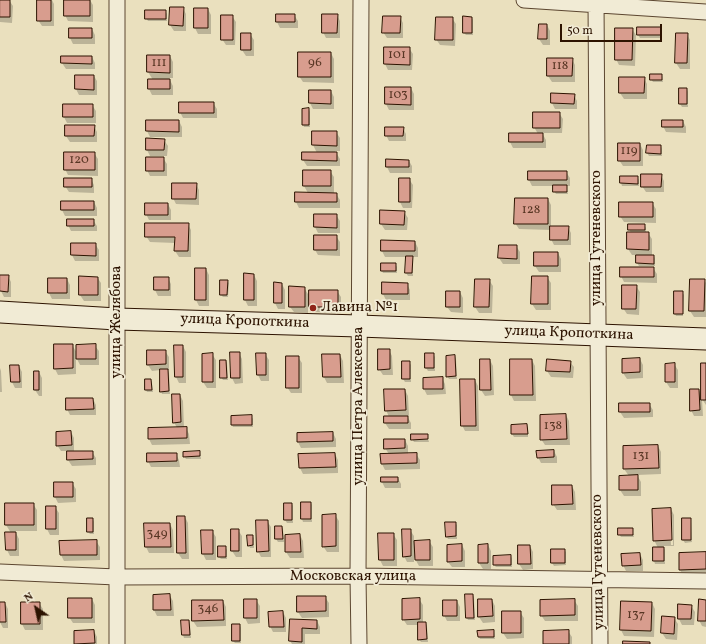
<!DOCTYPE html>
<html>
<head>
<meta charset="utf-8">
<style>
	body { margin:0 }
	#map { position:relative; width:706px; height:644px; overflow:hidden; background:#eae0be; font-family:Vollkorn,serif }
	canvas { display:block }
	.north { position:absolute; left:16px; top:588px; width:40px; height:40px; -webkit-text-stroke:3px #f1ebd5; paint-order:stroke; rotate:326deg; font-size:11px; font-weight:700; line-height:16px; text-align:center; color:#2d1300 }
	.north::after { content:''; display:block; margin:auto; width:14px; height:18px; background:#2d1300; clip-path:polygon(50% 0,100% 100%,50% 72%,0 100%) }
	.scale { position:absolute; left:560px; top:24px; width:102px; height:18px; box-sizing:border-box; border:2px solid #2d1300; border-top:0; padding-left:5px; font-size:12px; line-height:14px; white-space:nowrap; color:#2d1300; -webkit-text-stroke:3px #f1ebd5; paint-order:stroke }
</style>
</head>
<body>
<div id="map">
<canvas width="706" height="644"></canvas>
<div class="north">N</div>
<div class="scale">50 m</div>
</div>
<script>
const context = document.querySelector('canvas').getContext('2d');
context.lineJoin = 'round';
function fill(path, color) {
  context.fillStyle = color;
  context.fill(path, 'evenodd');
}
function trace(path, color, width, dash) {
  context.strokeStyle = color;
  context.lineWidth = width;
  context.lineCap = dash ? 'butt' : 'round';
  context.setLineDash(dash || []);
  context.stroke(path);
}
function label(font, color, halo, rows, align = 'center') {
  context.font = font + ' Vollkorn,serif';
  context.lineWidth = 3.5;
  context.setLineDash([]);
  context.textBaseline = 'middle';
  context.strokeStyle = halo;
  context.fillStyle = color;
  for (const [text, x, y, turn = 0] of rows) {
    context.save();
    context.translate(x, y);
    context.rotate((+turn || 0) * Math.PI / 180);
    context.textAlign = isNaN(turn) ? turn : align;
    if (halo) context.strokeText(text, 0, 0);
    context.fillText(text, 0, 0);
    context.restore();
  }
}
fill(new Path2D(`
	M0,0H9L13,6L12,23L0,22Z
	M38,0H52L54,4V26H42L38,20Z
	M65,0H90L93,5V22L68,21L65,15Z
	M170,8H183L186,14V31H174L170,25Z
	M195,9H208L211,15V34H198L195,28Z
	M165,11L167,14V21H148L146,18Z
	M294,15L298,21V28H280L277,22Z
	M337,15L340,21V38H326L323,32Z
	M232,16L236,22L235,45H226L222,39Z
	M400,17L403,23V38H387L383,32Z
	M452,18L456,24L455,46L440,45L436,39Z
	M472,18L473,20V35H466L464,33Z
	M547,25L550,31V45H543L539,39Z
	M660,28L662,31V38H640L638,35Z
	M70,29H92L95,35V44H73L70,38Z
	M632,29L636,35L635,66L619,65L616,59Z
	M250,34L254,40V56H246L242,50Z
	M687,34L690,40V69H680L676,63Z
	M385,48H409L413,54L412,70H388L385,64Z
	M331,53L334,59V83L303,82L299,76Z
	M148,56H170L173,62V78H169L173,86V95H152L149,89L153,80L148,72Z
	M92,57L95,63V69H66L62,63Z
	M572,59L575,65V82H552L548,76Z
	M662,75L663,82H653L651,79Z
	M76,76H94L97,81V95H79L76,89Z
	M644,78L647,84V99H624L620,93Z
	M386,88H411L414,94V110H389L386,104Z
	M687,89L688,92V107H682L680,104Z
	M310,91H331L334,97V109H313L310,103Z
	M552,94L574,95L577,101V109H555L552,103Z
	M213,103L217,109V118H183L180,112Z
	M92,105L96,111V123H67L64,117Z
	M309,109L310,112V127H304L303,124Z
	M559,113L563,119L562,133H542L546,140V148H513L510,142L538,134L534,127Z
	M179,121L182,127V137H150L147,131Z
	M683,121L686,127V133L666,132L663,126Z
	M94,126L97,132V142H70L66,136Z
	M403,128L406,134V141H389L386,135Z
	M313,132H336L340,138V151H335L340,159V166H307L303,160V153H317L313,145Z
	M164,140L168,146L167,156H150L147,150Z
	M640,144L643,150V166H623L619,160Z
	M648,146H661L662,149V156H649L647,153Z
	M94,153L98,159V176L68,175L65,169Z
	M163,158L167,164V176H150L147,170Z
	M387,160L409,161L412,166V173H390L387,167Z
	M330,171L334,177V194H336L340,200V208H299L296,202L308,193L304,186Z
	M566,172L570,178V186H566L568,194H556L554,191V186H532L529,180Z
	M661,175L664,181V192H646L642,186Z
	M621,177H637L639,180V186H622L621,183Z
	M91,179L94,185V193L69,192L65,186Z
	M400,179H409L413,185L412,208H403L400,202Z
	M196,184L199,190V205L176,204L173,198Z
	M548,199L551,205V227H568L571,233V245H554L551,239V230L519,229L515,223Z
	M94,202L97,208V216H65L62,210Z
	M652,203L656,209V223L624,222L620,216Z
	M168,204L171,210V220H149L146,214Z
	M381,211L404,212L408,218L407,230H385L381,224Z
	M336,215L340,221V233H318L315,227Z
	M93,220L97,226V231H71L68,225Z
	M188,224L191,230V257H179L175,251V243L150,242L146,236Z
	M644,225L646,228V233H648L652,239V256H654L655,259V266H639L637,263V255H632L628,249V233H631L629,229Z
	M336,236L340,242V256L318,255L315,250Z
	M415,242L418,248V257H412L413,260V276H408L406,273L407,257H385L382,251Z
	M72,244H95L99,250V261H75L72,255Z
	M516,246L520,252V264H503L499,258Z
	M558,253L561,259V272H539L535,266Z
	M395,264L397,267V273H383L382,271Z
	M653,268L657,274V283L624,282L621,276Z
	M206,269L209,275V306H199L196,300Z
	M245,274L254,275L257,281V306H248L245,300Z
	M1,276H8L11,282V297H4L1,291Z
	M97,277L101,283V301H84L80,295Z
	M547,277L551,283V310H536L532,304Z
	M168,278L171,284V296H158L155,290Z
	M67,279L70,285V299H52L49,293Z
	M489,280L493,286L492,313H479L475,307Z
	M704,280L706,283V317H694L690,311Z
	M227,281L229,283L228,297H223L221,295Z
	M275,283L282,284L285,290V309H278L275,303Z
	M407,284L410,290V300H386L383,294Z
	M636,286L640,292L639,315L627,314L623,308Z
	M304,288L308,294V313L294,312L290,307Z
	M337,291L341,297V313L313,312L310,306Z
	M460,292L463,298V313L451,312L447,307Z
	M682,292L684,295L683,316H676L675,314Z
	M72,345L77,353L95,346L99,351V365H80L76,357V374L58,375L55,369Z
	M183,346L186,352V383H179L176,377Z
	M389,350L392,356L393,375H383L379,369Z
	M165,351L169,357V370H168L169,373L170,394H162L161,391V370L152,371L148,365Z
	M239,353L242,359L243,383L235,384L232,378Z
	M212,354L216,360V388H207L203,382V355Z
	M265,354L269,360V381H261L258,375Z
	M426,354H433L435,357V371H428L426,368Z
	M340,355L343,361L344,383H327L324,377Z
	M455,356L456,359L457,379H449L447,376Z
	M298,357L302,363V393H291L287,387Z
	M640,359L643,365V378L627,379L623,373Z
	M490,360L493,366L494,395L485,396L481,390Z
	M511,360H532L535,366L536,401H514L511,395Z
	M548,360L570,362L574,367L573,378L551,377L547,371Z
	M226,361L227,363L228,380H223L221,377Z
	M409,362L411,365V382H405L403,379Z
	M674,364L678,370V388H670L666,382V365Z
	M706,364V405L702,399L703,416H694L691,410L699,390L702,396Z
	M19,366L22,372V388H15L12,382Z
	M0,368L1,371L2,392H0Z
	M35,372H39L42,378V396H39L35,390Z
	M442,378L445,384L446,394L427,395L424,389Z
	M151,380L152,383L153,392H147L146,390Z
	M475,380L478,386L479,431H465L462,425Z
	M405,390L408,396L409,416H407L411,423V429H389L385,423V417H389L386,410Z
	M180,395L183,401L184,428H186L189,434L190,444L152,445L149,439L177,428L174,422Z
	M93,399L96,405V415H70L67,409Z
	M649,404L653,410V417L624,418L620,412Z
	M566,415L569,421L570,445H545L541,439Z
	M251,416L253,419V427H233L232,425Z
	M527,425L528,428V437H514L512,434V426Z
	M71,432L74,438V452H92L96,458V465L72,466L68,460V451H61L57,445Z
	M333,433L336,439V447L301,448L298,442Z
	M427,435L429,442H414L412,439Z
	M405,440L408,446V454H416L420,460V469L385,470L382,464L389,454L385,448Z
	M658,446L661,452V474L637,475L641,482V496H624L620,490V477L629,476L624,469Z
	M554,451L557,457V463H541L538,457Z
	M200,452L201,459H186L184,456Z
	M176,454L179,460L180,467H151L148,461Z
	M335,454L338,460V473L303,474L300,468Z
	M382,478H398L401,484V488H385L382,482Z
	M72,483L76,489V502L58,503L55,497Z
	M572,486L575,492L576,510H557L553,504Z
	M302,503H311L312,505V522H303L302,519Z
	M6,504H33L37,510V531H15L19,539V556H10L7,550L11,533L6,525Z
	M285,504H292L293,506V523H287L285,520Z
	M47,507H55L59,513V535H50L47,529Z
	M671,509L674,515V546H663L665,550V564H655L654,561V548H658L654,540ZM670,514H672L673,545H671Z
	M335,515L339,521V552H327L323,546Z
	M185,517L188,523L189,559H182L178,553Z
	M93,519L94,522V534H90L88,532Z
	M690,519L691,521L692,542L685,543L683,540Z
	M267,521L271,527V557H261L258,551Z
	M455,523L457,525V539H448L447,537Z
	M170,524L173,530L174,553H149L146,547Z
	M276,527H282L283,529L284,542H278L276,539Z
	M632,529L634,537H621L619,534Z
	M232,530H238L242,536V557H236L232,551Z
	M410,530L414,536V542L429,541L433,547V566H419L414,557V562H407L404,556Z
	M212,531L216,537V560H206L203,554Z
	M379,534H393L397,540V566H383L380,560Z
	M286,535H300L303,541L304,558H290L286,552Z
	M252,536L254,538V548H250L249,545Z
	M96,541L100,547V560L64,561L61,555L60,542Z
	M462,545L465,551V567H452L448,562Z
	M488,545L491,551V569H483L479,563Z
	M530,546L533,552V569L523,570L519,564Z
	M225,547L227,550V559H221L219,557Z
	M552,550H564L566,552V565L554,566L552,563Z
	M706,553V575L683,576L680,570Z
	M640,554L643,560V571H626L623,565Z
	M511,556L512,559V567H496L494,565Z
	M473,595L474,598L475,620H468L467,618Z
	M154,596H170L173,601L174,616H157L154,610Z
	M325,597L329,603V617L302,618L298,612Z
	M92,599L95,605V623H73L69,617Z
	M419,599L423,605V623H426L427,626L428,642H421L419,639V625H407L403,619Z
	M256,600L260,606V623L248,624L245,618Z
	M492,600L495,606V622L483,623L479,617Z
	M574,600L578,606V621H545L541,615Z
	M223,601L226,607V626L197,627L193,621Z
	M457,601L460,607V621H447L444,615Z
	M706,601V627L702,626L699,620Z
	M0,603H5L8,609V628H3L0,622Z
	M22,603H39L43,609V630H25L22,624Z
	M652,603L655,609L654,637L624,636L621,630Z
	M691,606L695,612L694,625H682L679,619Z
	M283,612L286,618V632H273L270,626Z
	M520,612L524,618V638L507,639L503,633Z
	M663,617L674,618L678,624L677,640L666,639L662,633Z
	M291,620L317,621L320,627V634H305V644H292L290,641Z
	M182,621H189L190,624L191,638H184L183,635Z
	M240,625L241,628V643H235L233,641Z
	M94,631L97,637V644H76Z
	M494,631L495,639H480L479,637Z
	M568,631L572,637V644H544Z`), '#0003');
const building = new Path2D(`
	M0,0H10V17H0Z
	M37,0H51V21H37Z
	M64,0H90V16H64Z
	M170,7H184L183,26L169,25Z
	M194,8H208V28H194Z
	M145,10H166V19H145Z
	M276,14H295V22H276Z
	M322,14H338L337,33H322Z
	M221,15H233V40H221Z
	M383,16H401L400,33H382Z
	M463,16L472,17V33H463Z
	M436,17H453V40H435Z
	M539,24H547V39H538Z
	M637,27H661V35H637Z
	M69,28H92V38H69Z
	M615,28H633L632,60H615Z
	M241,33H251V50H241Z
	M676,33H688L687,63H675Z
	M384,47H410V65L384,64Z
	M298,52H331V77H298Z
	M147,55H170V73L147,72Z
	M61,56H92V64L61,63Z
	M547,58H573L572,76H547Z
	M650,74H662V80H650Z
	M75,75H94V90L75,89Z
	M619,77H645L644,93H619Z
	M148,79H170V89H148Z
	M385,87H411V105L385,104Z
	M679,88H687V104H679Z
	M309,90H331V104L309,103Z
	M551,93L575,94L574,104L551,103Z
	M179,102H214V113H179Z
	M63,104H93V117H63Z
	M309,108V125H302V109Z
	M533,112H560V128H533Z
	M146,120H179V132L146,131Z
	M662,120H683V127H662Z
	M65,125H95L94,136H65Z
	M385,127H404L403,136H385Z
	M312,131H337V146L312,145Z
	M509,133H543V142H509Z
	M146,138L165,139L164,150H146Z
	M618,143H640V161H618Z
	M647,145H661V154L646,153Z
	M64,152H95V170H64Z
	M302,152H337V161L302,160Z
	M146,157H164V171H146Z
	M386,159L409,160V167H386Z
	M303,170H331V186H303Z
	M528,171H567V180H528Z
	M641,174H662L661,187H641Z
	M620,176H638V184L620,183Z
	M64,178H92V187H64Z
	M399,178H410V202H399Z
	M172,183H197L196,199H172Z
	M553,185H567V192H553Z
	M295,192L337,193V202H295Z
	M515,198H548V224H514Z
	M61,201H94V210H61Z
	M619,202H653V217H619Z
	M145,203H168V215H145Z
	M380,210L405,211L404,225L380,224Z
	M314,214H337V228L314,227Z
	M67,219H94V226H67Z
	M145,223H189L188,251H174L175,237H145Z
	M628,224H645V230H628Z
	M550,226H569L568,240H550Z
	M627,232H649V250L627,249Z
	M314,235H337V250H314Z
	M381,240L415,241V251H381Z
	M71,243H96V256L71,255Z
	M499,245H517V259L498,258Z
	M534,252H558V266H534Z
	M636,255H654V264L636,263Z
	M406,256H413L412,273H405Z
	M381,263H396V271H381Z
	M620,267H654V277H620Z
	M195,268H206V300H195Z
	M244,273L254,274V300H244Z
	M0,275H9L8,292L0,291Z
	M79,276L98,277V295H79Z
	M532,276H548V304H531Z
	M154,277H169V290H154Z
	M48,278H67V293H48Z
	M475,279H490L489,307H474Z
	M690,279H705L704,311H689Z
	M220,280H228L227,295H220Z
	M274,282L282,283V303H274Z
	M382,282L408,283V294H382Z
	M622,285H637L636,309H622Z
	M289,286L305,287V307H289Z
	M309,290H338V307H309Z
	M446,291H460V307H446Z
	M674,291H683V314H674Z
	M54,344H73V368L54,369Z
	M96,344V359H76V345Z
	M174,345H183V377H175Z
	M378,349H390V369L378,370Z
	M147,350H166V364L147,365Z
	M230,352H240V378H231Z
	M213,353V382H202V354Z
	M256,353H266V375H257Z
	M425,353H434V368H425Z
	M322,354H340L341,377H323Z
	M455,355L456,376L446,377V356Z
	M286,356H299V388H286Z
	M640,358V372L622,373V359Z
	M480,359H490L491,390H480Z
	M510,359H532L533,395H510Z
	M547,359L571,361L570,372L546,371Z
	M220,360H226L227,378H220Z
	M402,361H410V379H402Z
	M675,363V382H665V364Z
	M701,363H706V400H701Z
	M10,365H19L20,382H11Z
	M160,369H168L169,391L160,392Z
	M34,371H39V390H34Z
	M443,377V389H423V378Z
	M145,379H151L152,390H145Z
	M460,379H475L476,426H461Z
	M384,389H405L406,410L385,411Z
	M690,389H699L700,410L690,411Z
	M172,394H180L181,422L173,423Z
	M66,398H93L94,409L66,410Z
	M619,403H650V412H619Z
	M566,414L567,439L540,440V415Z
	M252,415V425H231V416Z
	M384,416H408V423H384Z
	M527,424L528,434H511V425Z
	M187,427V438L148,439V428Z
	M71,431L72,445L56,446V432Z
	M333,432V441L297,442V433Z
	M411,434H428V439L411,440Z
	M384,439H405V448L384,449Z
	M658,445L659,468L623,469V446Z
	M554,450V457L537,458L536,451Z
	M67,451H93V459L67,460Z
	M200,451V456L183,457V452Z
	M147,453H177V461L147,462Z
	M335,453L336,467L299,468L298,454Z
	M417,453V463L381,464L380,454Z
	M638,475V490H619V476Z
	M381,477H398V482H381Z
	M54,482H73V497H54Z
	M552,485H572L573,504L552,505Z
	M301,502H311V519H301Z
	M5,503H34V525H5Z
	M284,503H292V520H284Z
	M46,506H56V529H46Z
	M671,508L672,540L653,541L652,509Z
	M336,514V546L322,547V515Z
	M177,516H185L186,553H177Z
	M87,518H93V532H87Z
	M682,518H691V540H682Z
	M256,520H268L269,551L257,552Z
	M445,522H456V536L446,537Z
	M144,523H170L171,547H145Z
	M275,526H282L283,539H275Z
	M618,528H633V535H618Z
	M231,529H239V551H231Z
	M402,529H411V556L403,557Z
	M201,530H213V554H202Z
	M5,532H16V550H6Z
	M378,533H394V560H379Z
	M300,534L301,552H285V535Z
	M247,535H253V545L248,546Z
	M97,540V555H60L59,541Z
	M430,540V560H415L414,541Z
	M462,544V561L447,562V545Z
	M488,544V563H478V545Z
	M518,545H530L531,564H518Z
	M218,546H226V557H218Z
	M653,547H664V561H653Z
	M551,549H565V563H551Z
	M706,552V569L679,570V553Z
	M640,553L641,565L622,566L621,554Z
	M511,555V565H493V556Z
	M170,594L171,610H153V595Z
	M465,594H473L474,618H466Z
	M297,596H326V611L297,612Z
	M68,598H92V618H68Z
	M420,598V619L402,620V599Z
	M244,599H257V618H244Z
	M478,599H492L493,616L478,617Z
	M575,599V615L540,616V600Z
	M699,599L706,600V621H698Z
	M192,600H223L224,620L192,621Z
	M443,600H457V616H443Z
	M621,601L652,602L651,631L620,630Z
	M0,602H5L6,622H0Z
	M21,602H40V624H21Z
	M678,604L692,605L691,619H678Z
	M283,611L284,627H269L268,612Z
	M502,611H521V633H502Z
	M662,616L675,617L674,634L661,633Z
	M290,619L317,620V629L302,628V642L289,641Z
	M181,620H189L190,635H182Z
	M418,622H426L427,639L418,640Z
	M232,624H240V641H232Z
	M94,630L95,643L74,644V631Z
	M494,630V637H478L477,631Z
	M569,630V644H543V631Z
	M623,641L650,642V644H623Z`);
fill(building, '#d89d8e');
trace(building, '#2d1300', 1);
const street = new Path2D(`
	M117,0V644
	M524,0L706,12
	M596,0L600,644
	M0,572L117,577L358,576L706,581
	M359,644L358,576L361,0`);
const secondary = new Path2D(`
	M0,312L117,319L359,326L706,339`);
trace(street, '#5c4630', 17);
trace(secondary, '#2d1300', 23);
trace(street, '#f1ebd5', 15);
trace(secondary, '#f1ebd5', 21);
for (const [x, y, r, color] of [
	[313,308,4,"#8f2418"]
]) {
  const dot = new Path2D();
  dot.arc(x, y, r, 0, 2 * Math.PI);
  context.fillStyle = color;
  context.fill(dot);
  trace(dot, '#f1ebd5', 1.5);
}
label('13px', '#583624', null, [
	["101",397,56],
	["111",159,64],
	["96",315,64],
	["118",560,67],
	["103",398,96],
	["119",629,152],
	["120",79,161],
	["128",531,211],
	["138",553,427],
	["131",641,457],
	["349",157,535],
	["346",208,610],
	["137",636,616]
]);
label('15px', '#2d1300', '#f1ebd5', [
	["улица Гутеневского",597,238,-90],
	["улица Желябова",117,322,-90],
	["улица Кропоткина",245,322,2],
	["улица Кропоткина",569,334,2],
	["улица Петра Алексеева",359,406,-90],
	["улица Гутеневского",599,562,-91],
	["Московская улица",353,577]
]);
label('15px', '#2d1300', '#f1ebd5', [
	["Лавина №1",321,308]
], 'left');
</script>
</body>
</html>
